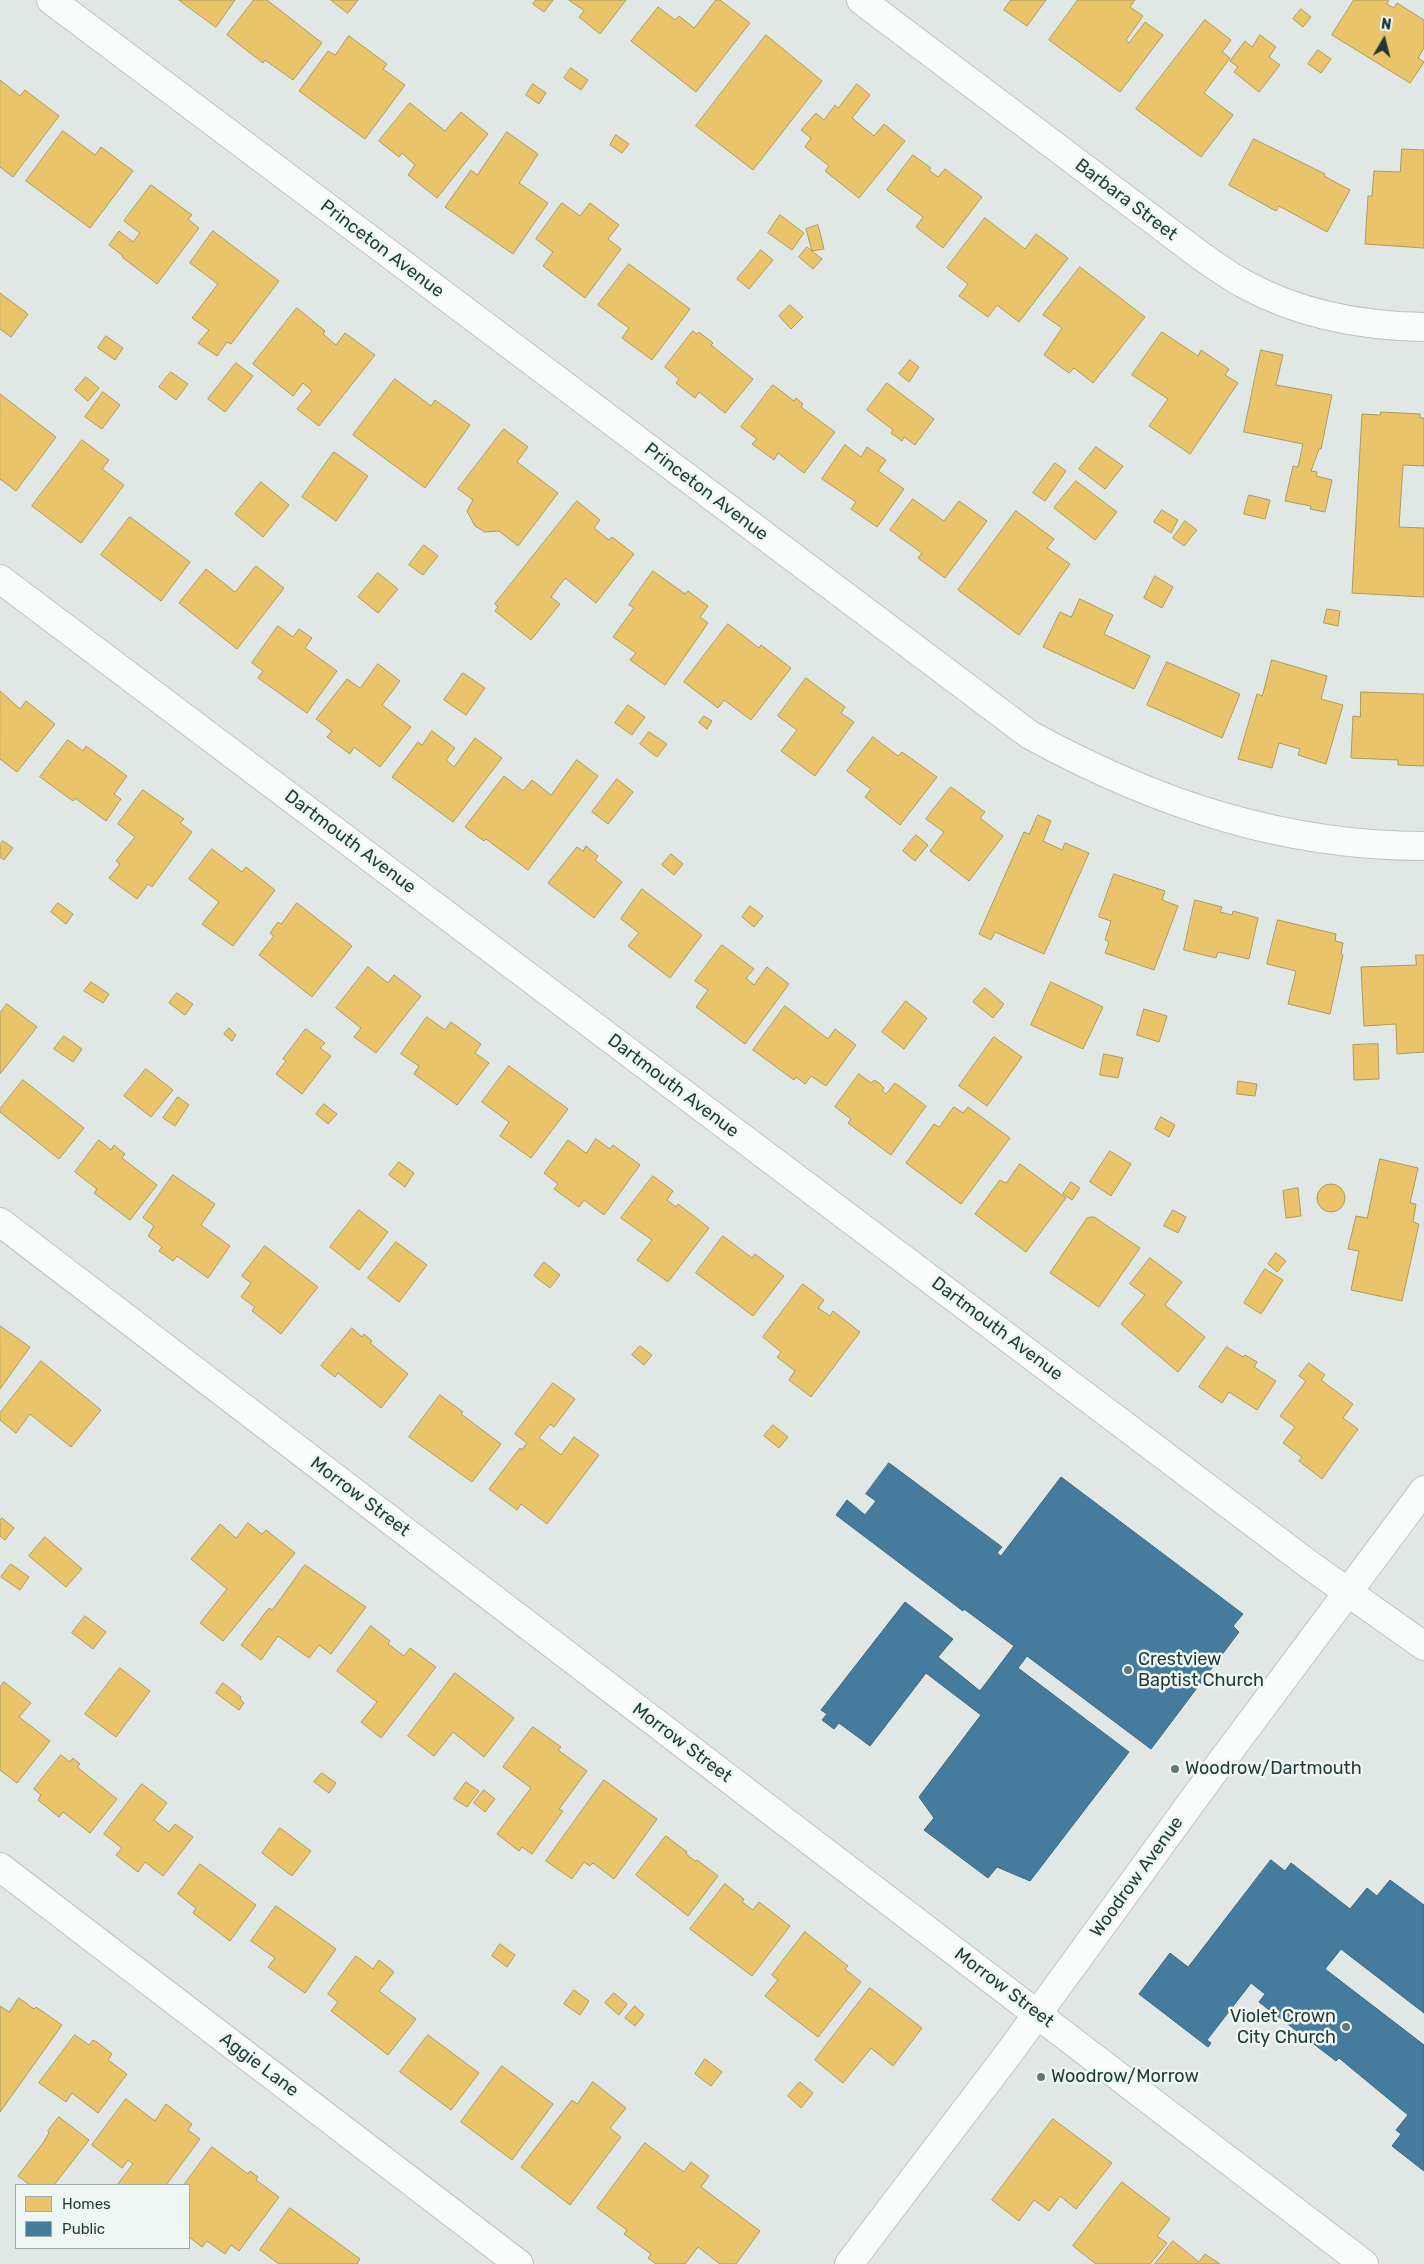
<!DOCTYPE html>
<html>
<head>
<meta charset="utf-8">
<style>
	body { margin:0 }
	#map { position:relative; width:1424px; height:2264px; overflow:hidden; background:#e0e7e5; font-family:Rubik,sans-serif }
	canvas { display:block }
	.legend { position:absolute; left:15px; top:2184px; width:175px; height:65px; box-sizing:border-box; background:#eef7f4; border:1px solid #9baba8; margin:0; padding:6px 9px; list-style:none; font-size:15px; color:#1f3a37 }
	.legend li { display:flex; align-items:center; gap:10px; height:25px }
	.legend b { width:25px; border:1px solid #9baba8 }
	.north { position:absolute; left:1359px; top:15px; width:50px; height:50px; -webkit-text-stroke:4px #eef7f4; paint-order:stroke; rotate:8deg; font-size:14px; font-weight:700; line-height:20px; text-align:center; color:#1f3a37 }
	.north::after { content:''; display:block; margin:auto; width:18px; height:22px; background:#1f3a37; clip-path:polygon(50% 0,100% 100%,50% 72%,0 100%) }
</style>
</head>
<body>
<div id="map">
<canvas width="1424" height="2264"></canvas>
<ul class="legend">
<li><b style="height:14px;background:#e9c46a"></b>Homes</li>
<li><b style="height:14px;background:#457b9d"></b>Public</li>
</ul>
<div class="north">N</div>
</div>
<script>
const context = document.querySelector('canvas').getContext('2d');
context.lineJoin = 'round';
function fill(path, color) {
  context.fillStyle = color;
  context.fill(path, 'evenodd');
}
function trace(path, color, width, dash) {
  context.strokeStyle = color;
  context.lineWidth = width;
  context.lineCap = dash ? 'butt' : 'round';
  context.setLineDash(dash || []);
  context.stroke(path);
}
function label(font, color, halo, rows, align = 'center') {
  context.font = font + ' Rubik,sans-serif';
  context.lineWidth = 5;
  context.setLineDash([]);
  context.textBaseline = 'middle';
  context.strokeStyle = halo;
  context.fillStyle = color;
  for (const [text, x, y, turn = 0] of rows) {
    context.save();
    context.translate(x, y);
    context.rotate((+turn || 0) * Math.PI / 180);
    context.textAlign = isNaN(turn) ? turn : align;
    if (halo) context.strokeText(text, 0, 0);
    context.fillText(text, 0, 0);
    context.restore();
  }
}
const homes = new Path2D(`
	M179,0H235L216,27Z
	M254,0H267L322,43L293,80L265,60L263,63L227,35Z
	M331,0H358L348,13Z
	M536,0H553L544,12L533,4Z
	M569,0H626L600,34L579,17L584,11Z
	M716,0H720L750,23L696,92L631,41L658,7L675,20L679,16L694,28Z
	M1011,0H1046L1027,26L1004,10Z
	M1078,0H1135L1130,7L1143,16L1126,40L1129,43L1145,22L1163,35L1120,92L1049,40Z
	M1354,0H1389L1387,4L1394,8L1397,3L1424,20V48L1418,58L1424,62L1410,83L1332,35Z
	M1301,9L1311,17L1303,27L1293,19Z
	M1205,20L1231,40L1222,52L1230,58L1204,93L1233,115L1201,157L1136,109Z
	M766,35L822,81L753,170L696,126Z
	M1260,35L1276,47L1269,57L1280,65L1259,92L1234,72L1238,67L1230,61L1245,41L1252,47Z
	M349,36L387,64L383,69L405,85L365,139L299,91L328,51L335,55Z
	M1318,50L1331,59L1321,73L1308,64Z
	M571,68L588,80L581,90L564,78Z
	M0,80L20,96L25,90L59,116L13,177L0,167Z
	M533,84L546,93L539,104L526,95Z
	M857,84L870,95L852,118L874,136L884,124L905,141L859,198L825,171L829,166L805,147L811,138L801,130L816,113L824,120L835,105L838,108Z
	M410,103L445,131L461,112L488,134L437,198L408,175L415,165L402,153L399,157L379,141Z
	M63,131L95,155L101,147L133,171L90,228L26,181Z
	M507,132L538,154L519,183L548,203L513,254L445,207L471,170L477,175Z
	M616,135L629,144L622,153L610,145Z
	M1254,139L1325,174L1324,176L1350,190L1327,232L1279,206L1276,211L1229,185Z
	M1402,149L1424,150V248L1365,244L1368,196H1372L1374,171L1400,172Z
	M913,155L931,168L929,170L938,177L945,169L982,197L943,248L916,227L923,217L887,190Z
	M151,185L192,215L188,219L199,228L157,284L122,257L123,256L109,245L119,231L133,242L140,233L124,221Z
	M562,203L580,216L590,203L619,225L608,239L621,249L585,298L543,266L553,252L536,239Z
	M780,215L804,233L792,250L768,233Z
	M985,218L1025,249L1036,234L1068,258L1019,322L997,305L988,317L959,296L968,284L947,268Z
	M818,225L824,249L812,251L806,229Z
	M213,231L279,281L231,344L227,342L217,356L198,343L209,330L192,318L218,284L190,263Z
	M807,247L822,259L813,269L799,257Z
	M761,250L773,260L749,289L737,279Z
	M629,264L690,309L652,360L622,338L629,328L598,305Z
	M1080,267L1145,317L1093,383L1074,368L1069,373L1044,355L1062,328L1043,315Z
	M0,293L28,314L11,337L0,329Z
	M790,305L803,317L791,329L779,316Z
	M297,308L325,331L323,334L336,345L345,333L375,355L319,426L297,409L312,391L303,383L293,396L253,364Z
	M693,331L697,334L699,332L713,343L711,345L753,379L725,413L699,392L695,398L676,383L679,379L665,367Z
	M1162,332L1198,356L1201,350L1229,369L1225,375L1238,383L1190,454L1149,426L1168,399L1132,375Z
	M106,336L123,348L115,360L98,348Z
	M1261,350L1283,355L1276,385L1332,395L1321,449H1319L1311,471L1317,472L1316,476L1332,480L1325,512L1310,509L1311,506L1285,501L1293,466L1298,467L1303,444L1244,432Z
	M910,360L919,367L909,382L899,374Z
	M236,363L253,376L225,412L208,399Z
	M171,372L188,384L176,400L159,387Z
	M86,377L99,388L88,401L75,390Z
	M395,379L431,406L435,400L470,425L425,488L353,435Z
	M887,383L934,419L915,445L904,437L902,441L891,433L893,430L867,410Z
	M773,385L794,401L796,398L803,404L801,407L835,432L804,473L778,453L774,460L770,457L752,444L757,439L741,427Z
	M103,392L120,405L102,429L85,417Z
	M0,394L56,437L16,491L0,479Z
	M1381,412L1420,414V418H1424V466L1403,465L1399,527L1424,528V597L1352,593L1362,414L1380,415Z
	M504,429L528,447L517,462L558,493L518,546L499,531L485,532L475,526L467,511L473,500L458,489Z
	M82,440L109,460L102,469L124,485L81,543L32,506Z
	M845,445L861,457L867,447L886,460L878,471L904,489L877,527L851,509L856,502L822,479Z
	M1096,447L1123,466L1105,489L1079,469Z
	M334,452L368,476L336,521L302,497Z
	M1055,463L1066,471L1045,501L1033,493Z
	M1076,481L1117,512L1095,540L1054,508Z
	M261,482L289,505L263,537L235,514Z
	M1249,495L1270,500L1265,519L1244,514Z
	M913,499L944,521L959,501L987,521L945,578L918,558L922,553L890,530Z
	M577,501L600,520L594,528L609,540L612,537L634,554L596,603L565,578L551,597L560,604L531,640L495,611L498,607L495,604Z
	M1162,510L1178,520L1171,533L1154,522Z
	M1016,511L1054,539L1047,548L1070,564L1019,635L958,590Z
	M130,517L190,562L161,601L101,555Z
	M1185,521L1197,530L1184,546L1173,538Z
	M424,545L438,556L423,575L409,565Z
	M256,566L284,588L237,649L179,603L206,569L235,592Z
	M653,571L685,594L688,591L708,606L700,617L708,623L665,685L630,660L636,653L613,637L634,608L629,605Z
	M378,573L398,589L378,613L358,597Z
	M1155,576L1173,587L1162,608L1144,598Z
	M1080,599L1113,615L1104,634L1150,656L1134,689L1043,647L1060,612L1071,617Z
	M1327,609L1340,611L1338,626L1324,623Z
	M728,624L759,648L761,645L791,668L751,720L724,700L718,708L684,682Z
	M278,626L293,637L299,629L312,638L305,648L337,671L307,713L258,678L263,671L252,663Z
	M1272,660L1327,676L1321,699L1343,705L1326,764L1298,755L1300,749L1279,743L1272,768L1238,759L1257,694L1262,696Z
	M1167,662L1240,694L1222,738L1147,705Z
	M378,664L400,681L382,705L411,727L380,767L354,747L350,754L327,737L332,731L316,719L347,679L360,688Z
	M463,673L485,688L466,715L444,700Z
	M806,678L845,707L841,713L854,722L815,776L781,751L797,730L778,716Z
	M0,691L20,709L26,701L55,724L17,772L0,759Z
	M1361,692L1424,694V766L1398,765V760L1351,758L1353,716L1360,717Z
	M628,705L645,717L632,735L615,723Z
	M704,716L712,721L707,729L699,723Z
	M432,731L455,748L446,760L454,767L475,738L502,758L453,822L392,777L418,742L422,745Z
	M649,732L667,744L657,757L640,744Z
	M873,737L898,756L902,752L937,777L900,825L865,797L871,789L847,771Z
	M68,740L83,751L86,746L127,776L114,794L121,799L106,821L75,798L73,801L40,777Z
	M577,760L598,776L528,870L486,839L484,841L465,827L504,776L523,791L532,780L551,795Z
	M617,779L633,792L608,824L592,812Z
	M951,787L985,812L980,818L1003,836L969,881L930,851L944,832L926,819Z
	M143,790L184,819L180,823L192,832L152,887L148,884L137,899L109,878L120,864L116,861L135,837L118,824Z
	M1038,815L1051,821L1043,841L1062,850L1065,843L1089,853L1044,954L995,932L991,940L979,934L1024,832L1029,834Z
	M916,835L928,845L915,861L903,851Z
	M3,841L13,848L4,860L0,857V844Z
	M586,846L598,856L595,860L622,882L594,918L548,883L577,847L583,851Z
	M212,849L242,872L246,867L275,890L233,946L202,924L219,902L189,879Z
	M671,854L683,864L674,875L662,865Z
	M1114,874L1165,891L1162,900L1178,906L1154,970L1105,953L1109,942L1105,940L1111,921L1099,917Z
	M642,889L702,935L670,978L628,946L639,933L621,919Z
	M1195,900L1222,907L1220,912L1232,915L1233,911L1258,918L1249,959L1218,952L1216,958L1184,950Z
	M58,903L73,914L66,924L51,912Z
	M297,903L352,946L312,997L259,955L274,936L270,933L278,922L281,924Z
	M750,906L763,916L754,927L742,917Z
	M1278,920L1336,934L1335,941L1343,943L1341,954L1343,955L1330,1014L1288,1004L1296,971L1267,964Z
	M722,945L754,969L746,978L754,985L767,967L789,984L745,1044L696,1007L708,990L695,981Z
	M1416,955H1424V1052L1397,1054L1396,1024L1364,1026L1361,967L1416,965Z
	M368,967L388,983L394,975L421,996L376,1053L354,1037L361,1028L336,1008Z
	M91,982L109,994L103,1003L84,991Z
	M1051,982L1103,1007L1083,1049L1031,1025Z
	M985,988L1004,1004L993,1018L973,1002Z
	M177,993L193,1004L185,1015L169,1003Z
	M906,1001L927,1018L904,1049L882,1032Z
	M7,1004L37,1027L0,1074V1013Z
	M785,1006L828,1039L835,1029L856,1045L826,1086L811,1076L805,1084L796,1077L794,1080L753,1050Z
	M1144,1009L1167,1016L1159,1042L1137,1035Z
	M427,1017L445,1030L451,1022L481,1044L475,1053L489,1063L457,1105L414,1074L419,1066L401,1054Z
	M229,1028L236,1035L232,1041L224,1034Z
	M306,1029L325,1043L320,1048L331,1056L302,1094L276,1074L286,1061L283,1059Z
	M64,1036L82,1049L73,1062L54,1049Z
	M994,1037L1022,1057L987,1106L959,1086Z
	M1378,1044L1379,1079L1354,1080L1353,1045Z
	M1104,1054L1123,1058L1118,1078L1100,1075Z
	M509,1066L568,1109L531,1158L500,1136L509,1122L482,1102Z
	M146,1069L173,1090L151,1117L124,1096Z
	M859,1074L871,1083L874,1080L879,1083L884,1088L882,1091L886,1094L895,1083L926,1106L891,1155L848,1123L851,1119L835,1107Z
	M23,1080L84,1128L59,1159L0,1112V1109Z
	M1238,1081L1257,1084L1255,1096L1237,1094Z
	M178,1097L189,1105L175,1126L163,1118Z
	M324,1104L337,1114L328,1124L316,1114Z
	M954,1107L963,1113L968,1107L1010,1138L961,1204L906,1163L934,1124L939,1127Z
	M1161,1117L1175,1125L1169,1137L1155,1129Z
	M596,1139L610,1149L613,1145L640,1165L604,1215L584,1200L579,1207L554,1189L558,1184L544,1173L568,1140L586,1153Z
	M99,1140L111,1150L114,1145L125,1154L122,1158L157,1185L130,1220L94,1193L97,1189L75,1172Z
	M1110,1151L1131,1164L1111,1196L1090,1182Z
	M1380,1159L1418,1168L1410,1203L1416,1204L1413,1222L1419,1224L1402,1301L1351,1290L1359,1251L1348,1249L1356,1216L1367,1218Z
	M399,1162L414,1173L405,1187L389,1175Z
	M1020,1164L1066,1198L1026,1252L975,1214L1000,1180L1006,1183Z
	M173,1175L215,1204L201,1225L230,1246L208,1278L177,1256L173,1261L159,1251L162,1247L148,1236L154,1226L143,1218Z
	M653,1176L673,1191L667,1200L676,1207L678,1204L709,1228L668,1282L637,1260L652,1240L621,1218Z
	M1071,1182L1080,1188L1072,1200L1063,1194Z
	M1317 1198a14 14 0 1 1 28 0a14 14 0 1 1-28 0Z
	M1298,1188L1301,1216L1286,1218L1283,1191Z
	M359,1210L388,1232L359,1270L330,1247Z
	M1173,1210L1186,1217L1178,1233L1164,1226Z
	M1094,1217L1140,1248L1099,1307L1050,1273L1087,1218Z
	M723,1236L752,1258L755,1254L784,1276L753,1316L696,1273Z
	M396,1242L427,1265L399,1302L368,1278Z
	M265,1246L318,1287L281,1334L252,1311L255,1307L241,1297L251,1283L242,1276Z
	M1276,1253L1286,1261L1277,1272L1268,1264Z
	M1150,1258L1182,1282L1165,1305L1205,1337L1178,1372L1121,1324L1145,1295L1130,1284Z
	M544,1262L560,1275L550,1288L534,1276Z
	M1265,1269L1283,1280L1261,1314L1244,1303Z
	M803,1284L824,1300L818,1308L830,1316L833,1311L860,1332L811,1397L789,1380L795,1371L777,1357L781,1352L763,1337Z
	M0,1326L30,1347L0,1389Z
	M352,1328L362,1337L364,1334L372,1341L370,1343L408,1374L381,1408L338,1373L335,1377L321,1366Z
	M640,1346L652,1355L644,1365L632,1355Z
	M1227,1347L1243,1357L1245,1355L1257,1362L1254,1367L1276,1381L1257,1410L1229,1392L1222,1403L1199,1387Z
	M41,1361L101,1410L71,1447L30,1414L16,1433L0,1420V1413Z
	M1309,1363L1325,1375L1321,1380L1353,1404L1343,1418L1358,1429L1322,1479L1299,1461L1302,1457L1283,1443L1295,1427L1280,1416L1306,1381L1299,1376Z
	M553,1383L575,1399L554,1427L550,1424L539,1438L561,1455L574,1437L599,1455L547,1524L521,1504L517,1510L489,1489L520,1448L522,1450L527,1443L515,1434Z
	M440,1395L463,1412L461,1414L501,1444L472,1482L409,1437Z
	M773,1425L788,1437L779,1448L764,1436Z
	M2,1518L14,1528L5,1540L0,1536V1521Z
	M248,1523L262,1534L266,1530L295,1553L223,1641L200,1623L227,1589L191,1559L220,1524L236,1538Z
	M45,1537L82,1569L66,1587L29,1556Z
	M11,1564L29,1577L20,1590L1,1577Z
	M305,1565L366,1607L331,1654L319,1645L309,1658L278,1636L261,1660L241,1645L269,1608L272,1610Z
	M85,1616L106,1632L93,1649L72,1633Z
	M371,1626L390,1641L388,1644L404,1656L410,1648L436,1667L381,1738L361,1722L377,1702L337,1671Z
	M120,1668L150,1691L116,1737L85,1714Z
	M455,1673L514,1718L484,1757L453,1732L434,1756L408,1736Z
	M4,1682L31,1703L19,1717L50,1741L17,1783L0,1770V1687Z
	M223,1683L241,1697L240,1699L244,1703L239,1710L216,1693Z
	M533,1727L561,1747L558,1750L587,1771L559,1809L563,1811L532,1854L522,1847L519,1851L497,1834L531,1788L503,1767Z
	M61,1755L70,1762L73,1758L80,1764L77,1767L117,1799L90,1833L63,1812L59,1817L38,1800L41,1795L34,1789Z
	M322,1773L336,1783L329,1793L314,1782Z
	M604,1780L657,1819L614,1879L593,1863L590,1866L584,1862L572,1879L546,1861Z
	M466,1782L479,1791L467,1807L454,1799Z
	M142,1784L167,1803L154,1820L169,1832L175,1824L193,1837L163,1876L145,1862L138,1872L116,1855L122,1848L104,1834Z
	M484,1790L495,1799L485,1812L474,1803Z
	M280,1828L311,1851L292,1876L262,1853Z
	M666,1836L687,1852L686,1854L695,1861L697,1860L718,1876L688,1916L636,1875Z
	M200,1864L256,1905L230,1941L193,1913L196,1908L178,1894Z
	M725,1884L744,1899L742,1902L753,1910L759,1902L790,1926L752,1976L690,1929Z
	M276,1906L336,1949L305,1993L268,1967L275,1958L251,1941Z
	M805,1932L848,1966L845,1969L861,1982L818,2037L765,1996L778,1980L772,1975Z
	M500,1944L515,1955L507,1967L492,1956Z
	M356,1956L373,1969L379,1960L394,1972L379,1991L416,2019L388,2055L331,2011L338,2002L328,1994Z
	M870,1988L922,2028L893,2066L871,2048L843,2083L815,2060Z
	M574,1990L589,2001L580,2015L564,2004Z
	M614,1993L627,2004L619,2015L605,2003Z
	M19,1998L34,2009L36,2007L62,2025L0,2112V2006L9,2012Z
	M635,2006L644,2015L635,2026L625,2018Z
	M75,2035L89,2045L93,2040L97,2042L112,2054L108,2060L127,2074L98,2113L72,2093L66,2102L39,2083Z
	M428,2035L479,2073L451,2110L400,2072Z
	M705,2059L722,2072L711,2086L695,2074Z
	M502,2066L553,2104L512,2160L461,2122Z
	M593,2082L626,2108L610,2128L621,2137L570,2205L521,2167L572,2100L577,2104Z
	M800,2082L813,2093L801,2108L788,2096Z
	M126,2099L155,2121L166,2104L192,2124L188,2130L200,2139L166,2185H117L133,2164L128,2160L122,2168L92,2145Z
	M59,2117L89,2140L54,2185H30L18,2176L43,2143L49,2133L48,2131Z
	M1053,2119L1112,2163L1076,2209L1060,2196L1049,2211L1034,2200L1019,2221L992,2200Z
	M645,2143L684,2172L691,2162L709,2176L701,2187L760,2231L736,2264H720L698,2247L685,2264H656L648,2258L651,2254L624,2234L627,2230L597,2208Z
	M212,2147L248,2174L250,2171L258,2177L256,2180L279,2197L239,2251L231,2245L225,2254L207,2241L202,2247L189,2237V2185H184Z
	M1122,2182L1170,2219L1157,2236L1167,2243L1150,2264H1096L1073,2246Z
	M290,2208L360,2259L357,2264H279L260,2250Z
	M1173,2241L1199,2262L1205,2254L1220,2264H1155Z`);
fill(homes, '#e9c46a');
trace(homes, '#ac9b5b', 1);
const public = new Path2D(`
	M889,1463L1002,1547L997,1553L1001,1556L1061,1477L1243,1614L1233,1626L1239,1632L1151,1749L1027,1656L1018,1668L1129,1752L1030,1881L997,1867L988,1878L924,1830L934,1818L919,1797L981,1715L926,1673L870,1746L839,1723L834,1729L822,1720L827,1714L821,1710L905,1602L953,1639L938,1657L980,1691L1014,1646L964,1609L963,1611L836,1515L847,1500L865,1515L876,1501L866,1494Z
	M1271,1860L1285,1871L1291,1863L1350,1909L1367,1888L1377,1896L1390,1880L1424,1905V2013L1341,1949L1325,1969L1424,2045V2171L1392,2146L1401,2134L1396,2130L1408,2115L1339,2058L1336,2061L1259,2002L1265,1994L1251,1983L1207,2040L1211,2043L1208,2047L1139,1994L1170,1953L1188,1967Z`);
fill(public, '#457b9d');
trace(public, '#3a687e', 1);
const minor = new Path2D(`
	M51,0L1030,735C1155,803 1281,846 1424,846
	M861,0L1201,256C1216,266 1230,277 1246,285C1301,315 1363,326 1424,327
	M0,579L1311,1566L1424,1646
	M0,1222L1364,2264
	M0,1867L519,2264
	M849,2264L1009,2053L1204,1785L1424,1490`);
trace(minor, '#bdc4c2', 30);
trace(minor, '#fafbfb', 28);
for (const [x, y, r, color] of [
	[1128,1670,5,"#637774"],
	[1175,1769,5,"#637774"],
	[1346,2027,5,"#637774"],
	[1041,2077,5,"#637774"]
]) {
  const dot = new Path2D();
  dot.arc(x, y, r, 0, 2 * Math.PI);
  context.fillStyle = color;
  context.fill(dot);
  trace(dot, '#eef7f4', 2);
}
label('18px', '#1f3a37', '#eef7f4', [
	["Barbara Street",1126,200,37],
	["Princeton Avenue",382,249,37],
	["Princeton Avenue",706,492,37],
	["Dartmouth Avenue",350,842,37],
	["Dartmouth Avenue",673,1086,37],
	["Dartmouth Avenue",997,1329,37],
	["Morrow Street",360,1497,37],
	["Morrow Street",682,1743,37],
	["Woodrow Avenue",1137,1877,-54],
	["Morrow Street",1004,1988,37],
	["Aggie Lane",259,2065,37]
]);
label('18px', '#1f3a37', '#eef7f4', [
	["Crestview",1138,1660],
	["Baptist Church",1138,1681],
	["Woodrow/Dartmouth",1185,1769],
	["Violet Crown",1336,2017,"right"],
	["City Church",1336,2038,"right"],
	["Woodrow/Morrow",1051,2077]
], 'left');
</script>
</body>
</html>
